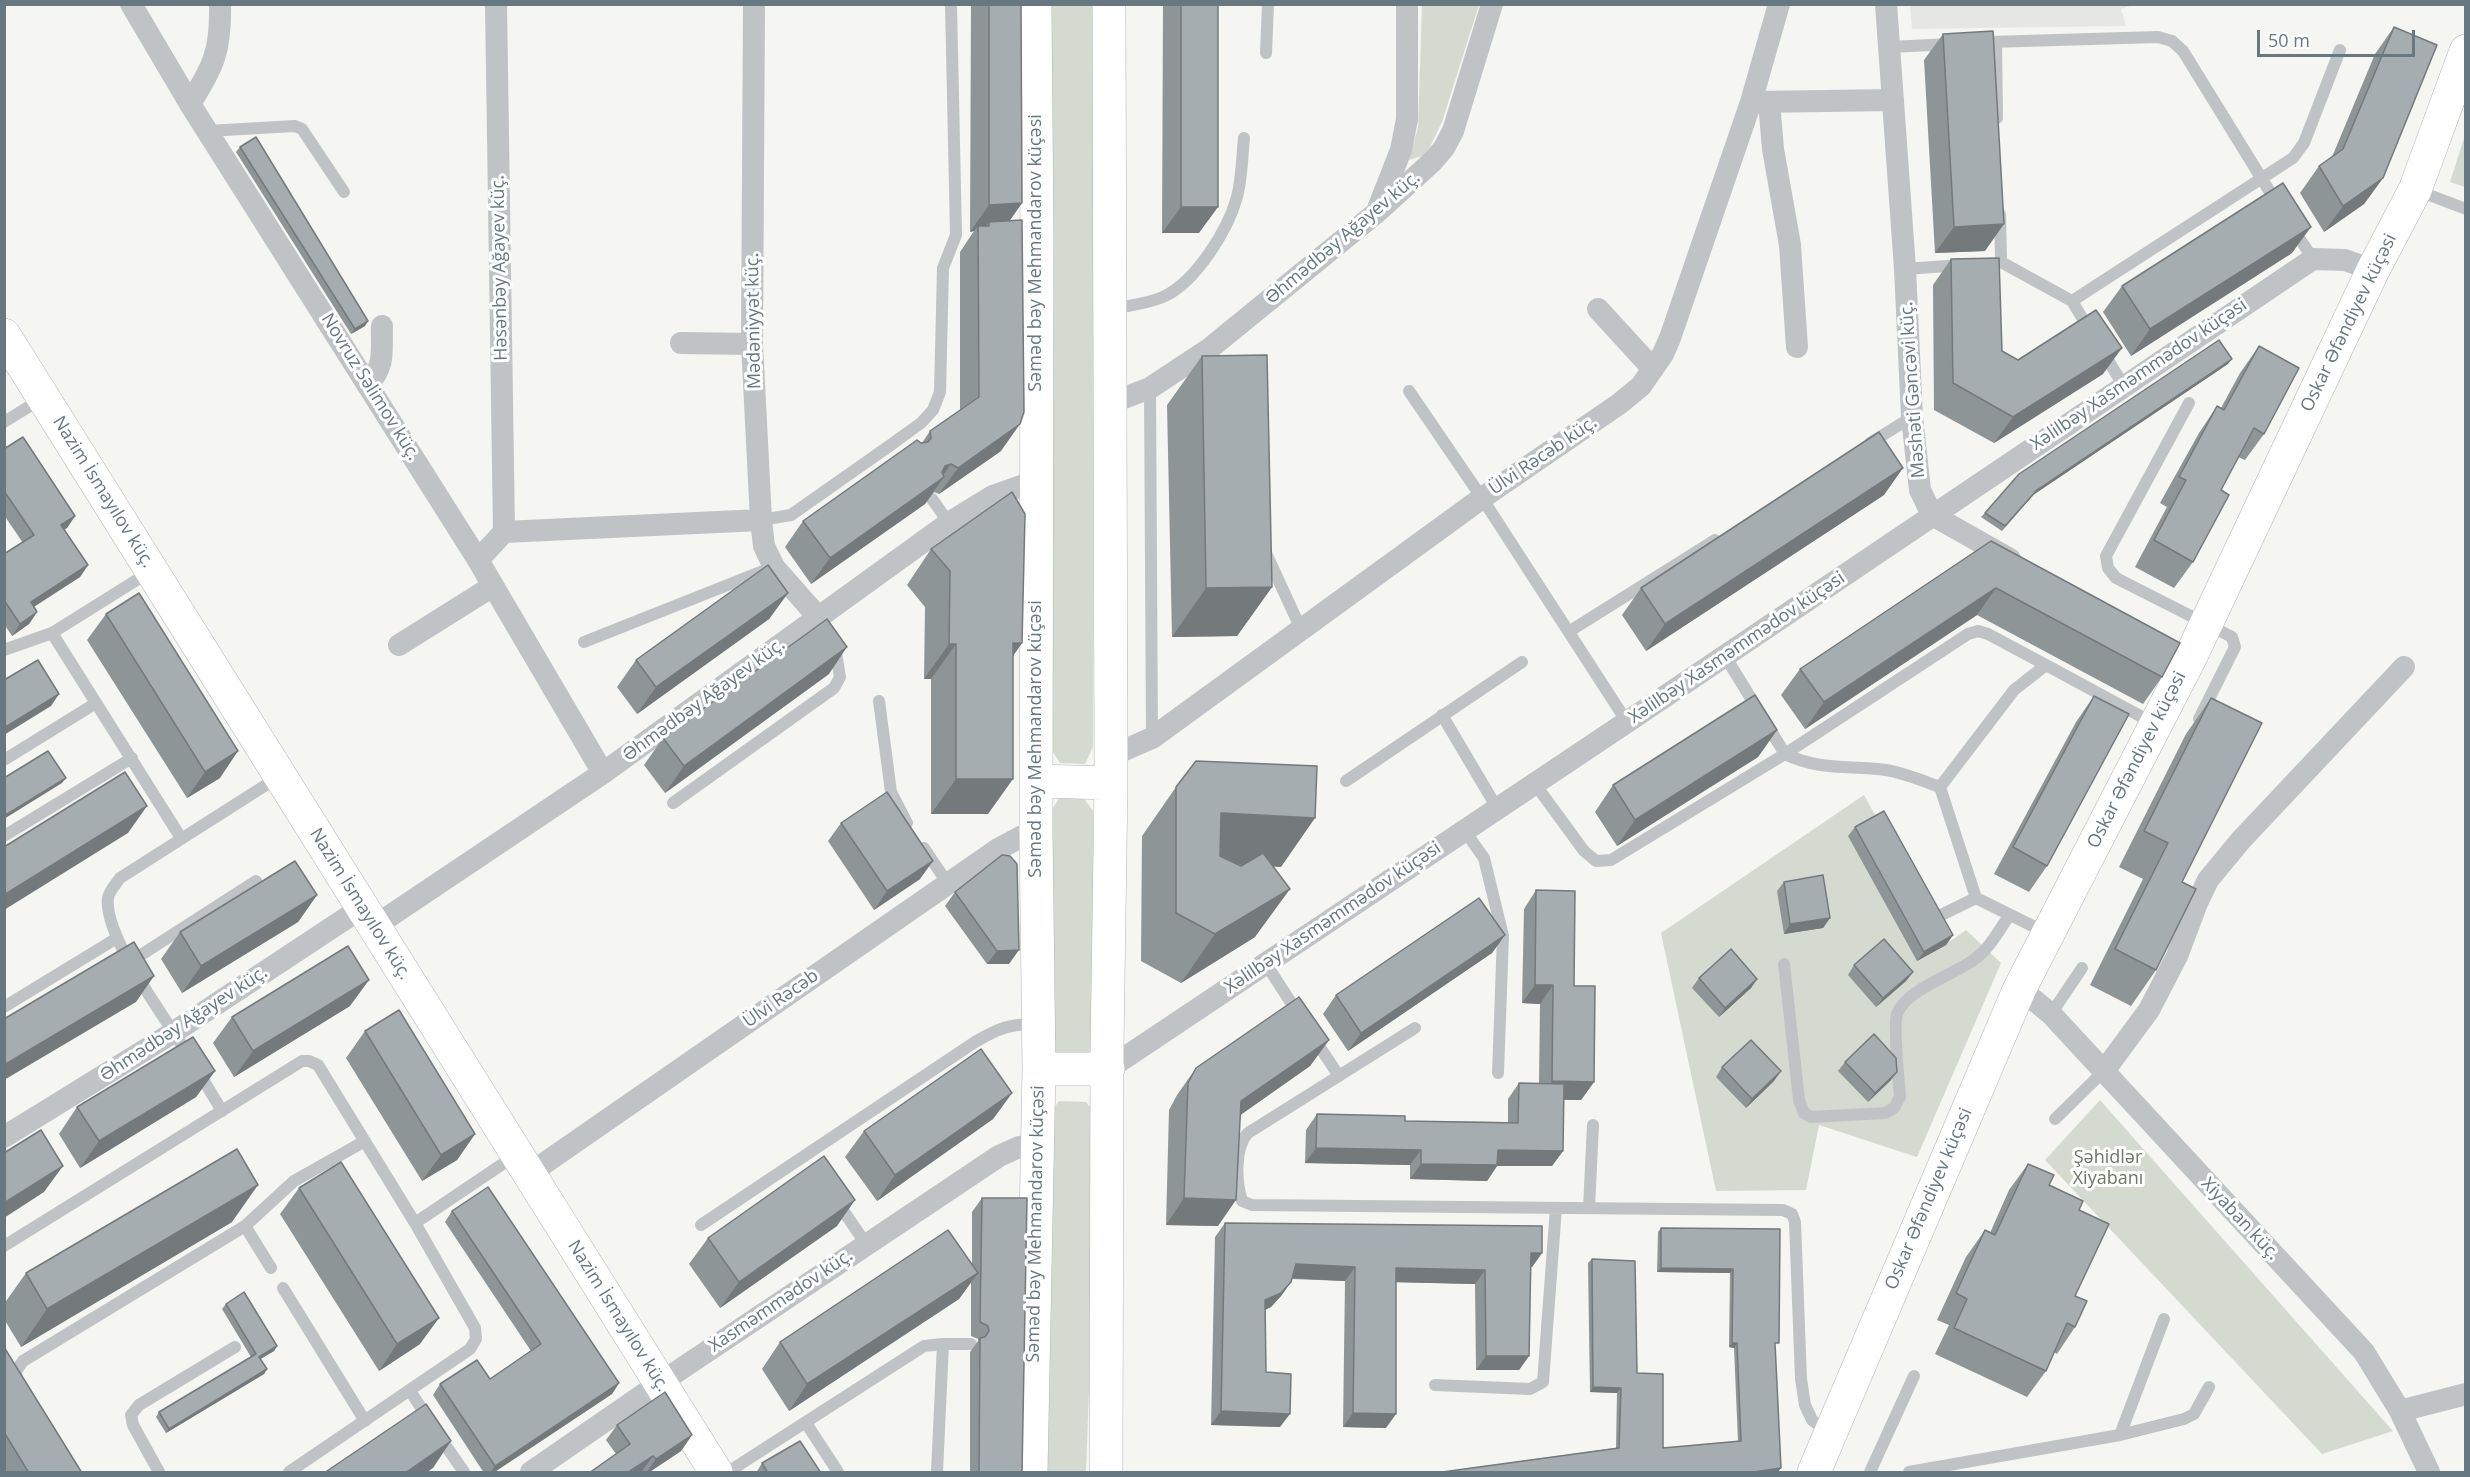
<!DOCTYPE html>
<html>
<head>
<meta charset="utf-8">
<style>
	body { margin:0 }
	#map { position:relative; width:2470px; height:1477px; overflow:hidden; background:#f5f5f2; font-family:"Open Sans",sans-serif }
	canvas { display:block }
	.frame { position:absolute; inset:0; border:6px solid #677880; pointer-events:none }
	.scale { position:absolute; left:2257px; top:30px; width:158px; height:27px; box-sizing:border-box; border:3px solid #677880; border-top:0; padding-left:8px; font-size:18px; line-height:21px; white-space:nowrap; color:#677880; -webkit-text-stroke:4px #fff; paint-order:stroke }
</style>
</head>
<body>
<div id="map">
<canvas width="2470" height="1477"></canvas>
<div class="frame"></div>
<div class="scale">50 m</div>
</div>
<script>
const context = document.querySelector('canvas').getContext('2d');
context.lineJoin = 'round';
function fill(path, color) {
  context.fillStyle = color;
  context.fill(path, 'evenodd');
}
function trace(path, color, width, dash) {
  context.strokeStyle = color;
  context.lineWidth = width;
  context.lineCap = dash ? 'butt' : 'round';
  context.setLineDash(dash || []);
  context.stroke(path);
}
function label(font, color, halo, rows, align = 'center') {
  context.font = font + ' "Open Sans",sans-serif';
  context.lineWidth = 6;
  context.setLineDash([]);
  context.textBaseline = 'middle';
  context.strokeStyle = halo;
  context.fillStyle = color;
  for (const [text, x, y, turn = 0] of rows) {
    context.save();
    context.translate(x, y);
    context.rotate((+turn || 0) * Math.PI / 180);
    context.textAlign = isNaN(turn) ? turn : align;
    if (halo) context.strokeText(text, 0, 0);
    context.fillText(text, 0, 0);
    context.restore();
  }
}
fill(new Path2D(`
	M1910,5H2134L2121,9L2126,26L1912,29Z`), '#e6e6e5');
fill(new Path2D(`
	M1051,5H1095L1093,747L1085,764L1060,763L1051,749Z
	M1422,5H1479L1442,122L1426,155L1409,160L1418,127Z
	M2465,135V187L2450,182Z
	M1864,795L1946,944L1966,930L2001,963L1917,1157L1819,1125L1806,1190L1716,1191L1661,933Z
	M1061,796L1083,797L1093,811V1056H1054L1052,809Z
	M2100,1100L2393,1431L2322,1454L2045,1160Z
	M1059,1101L1086,1102L1099,1118L1086,1472H1045L1047,1118Z`), '#d5dad1');
const secondary = new Path2D(`
	M4,335L716,1472
	M1036,781L1111,783
	M1039,1069H1108
	M1031,1472L1039,1069L1036,829L1037,236L1035,4
	M1106,1472L1107,1049L1111,783L1109,4
	M1814,1472L2019,990L2190,658L2373,270L2415,190L2466,51`);
trace(secondary, '#afb5b8', 34);
trace(new Path2D(`
	M1990,42L2158,37L2172,41L2183,51L2278,205
	M1996,42L1997,118
	M1890,47L1951,44
	M1266,53L1268,4
	M207,131L295,126L302,129L344,192
	M2416,190L2466,209
	M2000,214L2001,262L2072,301L2293,158L2304,143L2340,50
	M2292,227L2313,259
	M1905,269L1961,265
	M2072,301L2090,331
	M1112,309C1129,305 1149,304 1165,296C1196,281 1228,230 1237,197C1242,178 1242,157 1244,138
	M2102,351L2124,386
	M1150,388L1152,738
	M1409,391L1482,498L1627,722
	M2189,403L2106,556L2108,568L2116,578L2232,637L2235,647L2199,719
	M4,422L43,398
	M1870,443L1912,417
	M932,499L949,523
	M761,520L791,515L892,444L921,423L933,410L940,392L943,268L956,235L951,4
	M1265,551L1301,629
	M1570,631L1715,540
	M52,633L181,838
	M584,642L773,567
	M4,650L52,633L151,571
	M1725,656L1785,754C1820,771 1849,765 1886,770C1905,773 1923,781 1940,787
	M879,701L891,792L907,823
	M1442,715L1497,808
	M4,760L96,703
	M1346,781L1522,662
	M1535,784L1584,851L1596,861L1611,860L1785,754L1968,634L1978,631L1988,634L2046,665
	M673,803L834,688L840,677L835,647
	M1464,830L1484,858L1503,936L1498,1073
	M4,836L132,758
	M924,848L948,884
	M1941,915L1976,898
	M2047,933L1976,898L1940,787L2014,690L2046,665L2155,724
	M130,962L256,881
	M1266,964L1299,1015
	M1784,964L1799,1100L1804,1113L1811,1117L1885,1113L1894,1108L1900,1097C1899,1083 1893,1024 1897,1014C1906,989 1954,975 1975,959C1990,948 1999,930 2009,916
	M4,1007L117,938
	M2051,1014L2082,968
	M1415,1028L1248,1133C1234,1148 1236,1182 1242,1201L1252,1205L1783,1210L1792,1214L1795,1222L1801,1379L1805,1405L1812,1420L1829,1433
	M1313,1037L1339,1076
	M189,1056C168,1022 103,936 108,898C109,891 116,884 120,878L280,776
	M198,1071L222,1111
	M2055,1119L2104,1071
	M836,1200L866,1244
	M1589,1208L1593,1125
	M415,1223L516,1155
	M701,1225L975,1042C999,1028 1009,1024 1037,1024
	M245,1226L271,1268
	M4,1246L302,1061H309L318,1065L415,1223L475,1328L476,1339L470,1349L289,1472
	M283,1288L365,1421
	M943,1344H971
	M17,1385L16,1371L23,1361L245,1226L294,1181L365,1141
	M1435,1385L1530,1389L1543,1382L1556,1208
	M410,1391L430,1421
	M806,1423L838,1472
	M2120,1435L2184,1419L2194,1414L2209,1387
	M439,1436L464,1472
	M159,1472L133,1425L131,1415L139,1405L235,1347
	M728,1472L924,1346L943,1344L937,1472
	M1870,1472L1914,1376
	M1909,1472L2120,1435L2164,1319`), '#bfc3c6', 12);
trace(new Path2D(`
	M131,4L190,104L478,560L603,773
	M496,4L504,532
	M754,4L752,344L761,520L764,546L774,567L819,618
	M1886,4L1905,269L1912,417L1920,490L1932,515L2010,559
	M1756,102L1893,100
	M1769,102L1773,149L1790,245L1797,347
	M190,104C214,64 221,52 220,4
	M1379,206L1401,150L1407,119V4
	M1598,309L1653,369
	M681,343L752,344
	M368,384C386,365 381,350 382,326
	M1111,403L1150,388L1209,349L1376,213L1433,161L1444,148L1453,131L1492,4
	M478,560L504,532L761,520
	M399,645L493,586
	M1111,756L1152,738L1482,498L1619,404L1641,386L1663,354L1670,338L1751,102L1779,4
	M375,926L603,773L949,523L993,496L1036,481
	M2019,990L2029,996L2051,1014L2364,1352L2400,1411L2429,1472
	M1108,1069L1627,722L2313,259L2345,260L2373,270
	M2104,1071L2149,1010L2177,956L2197,903L2208,880L2241,840L2404,667
	M4,1137L174,1032L363,907
	M529,1174L998,849L1036,829
	M2400,1411L2466,1394
	M531,1472L660,1383L999,1156L1019,1147L1037,1144`), '#bfc3c6', 22);
trace(secondary, '#fff', 33);
fill(new Path2D(`
	M971,4H1021L1022,203L1010,220L1001,451L939,494L934,492L925,504L811,584L785,547L803,521L922,443L930,431L960,410V252L974,231L970,232Z
	M1163,4H1218L1199,233H1162Z
	M2394,27L2383,178L2364,204L2324,232L2300,193L2319,166L2332,157L2375,54Z
	M1943,34L1985,251L1935,253L1924,60Z
	M240,147L365,326L351,334L236,152Z
	M2292,253L2131,356L2103,312L2122,286Z
	M1951,259L2002,351L2018,360L2103,374L1994,443L1934,410L1933,285Z
	M2259,346L2264,434L2245,460L2238,457L2221,490L2193,562L2174,588L2135,567L2167,507L2160,503L2199,433L2217,406L2221,408L2240,373Z
	M1202,356L1272,587L1237,636L1172,637L1167,405Z
	M2228,364L2033,495L2002,531L1981,517L1985,513Z
	M4,449L75,516L67,528L64,529L88,565L80,577L34,607L37,612L29,624L12,636L4,624V554L23,543L4,515Z
	M1884,495L1646,651L1622,615L1641,588Z
	M1991,541L2162,677L2143,704L1977,615L1805,729L1781,695L1800,669Z
	M931,549L1022,643L1013,656L988,814H931V679H924L925,607L907,585Z
	M788,593L769,619L637,714L617,687L636,660Z
	M106,614L220,778L187,798L87,640Z
	M829,674L665,793L644,765L663,738Z
	M2094,696L2047,866L2029,892L1994,874L2076,722Z
	M2211,698L2182,882L2156,970L2131,1006L2090,985L2143,879L2119,867L2186,734Z
	M1777,730L1758,757L1617,846L1595,812L1613,785Z
	M1176,787L1281,867L1274,866L1255,937L1181,983L1141,961L1142,836Z
	M841,823L920,879L874,910L828,841Z
	M1855,827L1953,935L1946,945L1917,961L1848,836Z
	M1784,882L1830,918L1823,928L1784,934L1777,891Z
	M1536,890L1574,986L1594,1082L1581,1100H1563V1151L1552,1166H1497L1487,1181L1410,1179V1165L1305,1163L1306,1130L1317,1114L1405,1121L1508,1122V1099L1519,1083L1539,1084L1540,1004L1522,1003L1524,909Z
	M955,892L1009,964H987L945,906Z
	M317,895L298,922L182,993L161,959L180,932Z
	M1505,935L1492,953L1348,1051L1323,1014L1336,995Z
	M1854,965L1913,972L1906,981L1876,1007L1848,975Z
	M1699,978L1757,979L1751,988L1719,1017L1692,988Z
	M350,1006L234,1077L213,1043L232,1017Z
	M365,1031L475,1134L457,1160L422,1181L346,1058Z
	M1329,1040L1310,1066L1240,1115L1218,1226L1166,1225L1169,1110L1177,1095L1196,1068Z
	M1845,1062L1897,1072L1890,1081L1868,1102L1838,1071Z
	M1722,1067L1774,1081L1746,1108L1716,1077Z
	M215,1071L196,1097L80,1168L59,1134L77,1107Z
	M1012,1093L993,1119L877,1201L845,1157L864,1131Z
	M2028,1164L2049,1185L2079,1210L2075,1296V1327L2057,1354L2054,1352L2046,1371L2027,1397L1935,1354L1949,1325L1937,1320L1966,1257L1985,1230L1990,1233L2009,1190Z
	M299,1188L420,1344L379,1371L280,1214Z
	M982,1198L1022,1473H970V1352L978,1341V1339L971,1336V1282L959,1299L789,1411L762,1369L780,1342L972,1263V1212Z
	M452,1211L619,1383L612,1394L493,1473H484L433,1395L440,1384L490,1379L531,1351L445,1222Z
	M232,1222L21,1347L4,1319V1304L26,1273Z
	M1225,1223L1542,1253L1532,1267H1530L1529,1356L1519,1370H1476L1475,1284L1396,1282L1386,1428L1343,1427L1345,1281L1292,1279L1291,1282L1281,1296L1271,1307L1265,1310L1266,1372L1280,1427L1211,1425L1215,1237Z
	M837,1226L720,1308L689,1264L708,1238Z
	M1661,1228L1780,1229L1775,1348L1781,1468L1777,1473H1435L1616,1448L1617,1393L1590,1392L1588,1263L1592,1259L1637,1373L1663,1448L1738,1441L1734,1348L1729,1347L1730,1273L1657,1272L1658,1232Z
	M226,1304L277,1346L274,1351L261,1359L267,1369L264,1374L166,1433L156,1417L159,1412L251,1357L222,1309Z
	M4,1347L82,1473H4Z
	M617,1425L692,1435L681,1451L648,1473H643L642,1471L641,1473H589L616,1454L606,1440Z
	M762,1463L821,1473H756Z`), '#8e9597');
fill(new Path2D(`
	M2383,178L2364,204L2324,232L2343,206Z
	M1022,203L1003,230L989,226V222L982,231L978,226L974,231L970,232L989,205Z
	M1181,207H1218L1199,233H1162Z
	M2004,224L1985,251L1935,253L1954,227Z
	M2311,227L2292,253L2131,356L2150,329Z
	M368,321L365,326L351,334L355,329Z
	M2122,348L2103,374L1994,443L2013,417Z
	M2232,359L2228,364L2033,495L2002,531L2037,490Z
	M1020,424L1001,451L939,494L958,468Z
	M951,464L939,481L944,477L925,504L811,584L830,558L945,466Z
	M1903,468L1884,495L1646,651L1665,624Z
	M75,516L67,528L53,537L61,525Z
	M88,565L80,577L22,614L31,602Z
	M1272,587L1237,636L1172,637L1206,588Z
	M1996,588L1977,615L1805,729L1824,702Z
	M788,593L769,619L637,714L656,687Z
	M37,612L29,624L12,636L20,624Z
	M1013,643H1022L997,678Z
	M949,644H956L931,679H924Z
	M847,647L829,674L665,793L684,766Z
	M59,694L51,706L4,735V728Z
	M1777,730L1758,757L1617,846L1635,820Z
	M238,751L220,778L187,798L205,772Z
	M66,778L62,783L4,819V816Z
	M956,779H1013L988,814H931Z
	M147,806L128,833L4,910V895Z
	M1221,813L1315,818L1281,867L1187,861Z
	M933,861L920,879L874,910L887,891Z
	M1290,889L1255,937L1181,983L1215,934Z
	M317,895L298,922L182,993L201,966Z
	M1830,918L1823,928L1784,934L1790,924Z
	M1505,935L1492,953L1348,1051L1361,1033Z
	M1953,935L1946,945L1917,961L1924,952Z
	M1019,950L1009,964H987L997,951Z
	M1913,972L1906,981L1876,1007L1883,998Z
	M154,976L136,1002L4,1080V1065Z
	M1757,979L1751,988L1719,1017L1725,1008Z
	M369,980L350,1006L234,1077L253,1051Z
	M1535,985H1553L1540,1004L1522,1003Z
	M1329,1040L1310,1066L1222,1128L1241,1101Z
	M215,1071L196,1097L80,1168L99,1141Z
	M1781,1071L1774,1081L1746,1108L1752,1099Z
	M1897,1072L1890,1081L1868,1102L1875,1093Z
	M1552,1081L1594,1082L1581,1100L1539,1099Z
	M1012,1093L993,1119L877,1201L895,1175Z
	M475,1134L457,1160L422,1181L441,1155Z
	M1316,1148L1421,1150L1410,1165L1305,1163Z
	M1498,1150L1563,1151L1552,1166H1497L1487,1181L1410,1179L1421,1164Z
	M63,1166L44,1192L4,1218V1203Z
	M258,1185L232,1222L21,1347L47,1309Z
	M1184,1198L1236,1200L1218,1226L1166,1225Z
	M855,1200L837,1226L720,1308L739,1282Z
	M1531,1253H1542L1532,1267H1521Z
	M1296,1264L1355,1267L1345,1281L1286,1278Z
	M1396,1268L1485,1270L1475,1284L1386,1282Z
	M1661,1268L1733,1269L1730,1273L1657,1272Z
	M978,1273L959,1299L789,1411L807,1384Z
	M1291,1282L1281,1296L1271,1307L1256,1314L1265,1300Z
	M439,1318L420,1344L379,1371L397,1344Z
	M1732,1343H1737L1734,1348L1729,1347Z
	M277,1346L274,1351L256,1361L259,1357Z
	M1486,1356H1529L1519,1370H1476Z
	M267,1369L264,1374L166,1433L169,1429Z
	M619,1383L612,1394L493,1473H490L495,1466Z
	M1593,1387L1621,1388L1617,1393L1590,1392Z
	M1221,1411L1290,1414L1280,1427L1211,1425Z
	M1353,1413L1396,1414L1386,1428L1343,1427Z
	M692,1435L681,1451L648,1473H646L656,1459Z
	M451,1441L433,1468L426,1473H405Z
	M653,1456L642,1471L641,1473H629Z
	M1781,1468L1777,1473H1747Z`), '#74797b');
const building = new Path2D(`
	M989,4H1021L1022,203L989,205Z
	M1181,4H1218V207H1181Z
	M2394,27L2437,45L2383,178L2343,206L2319,166L2343,149Z
	M1993,31L2004,224L1954,227L1943,34Z
	M256,137L368,321L355,329L240,147Z
	M2283,183L2311,227L2150,329L2122,286Z
	M1022,220L1024,412L1020,424L958,468L951,464L945,466L942,472L944,477L830,558L803,521L917,440L921,443L928,442L931,438L930,431L979,397L978,226H989V222Z
	M1999,258L2002,351L2018,360L2096,310L2122,348L2013,417L1953,383L1951,259Z
	M2219,340L2232,359L2037,490L2005,526L1985,513L2019,474Z
	M2259,346L2299,368L2264,434L2254,428L2221,490L2229,495L2193,562L2154,540L2186,480L2179,477L2217,406L2224,410Z
	M1267,355L1272,587L1206,588L1202,356Z
	M1879,432L1903,468L1665,624L1641,588Z
	M23,437L75,516L61,525L88,565L31,602L37,612L20,624L4,600V554L34,535L4,491V449Z
	M1012,492L1025,514L1022,643H1013V779H956V644H949L950,571L931,549Z
	M1991,541L2180,643L2162,677L1996,588L1824,702L1800,669Z
	M768,565L788,593L656,687L636,660Z
	M139,593L238,751L205,772L106,614Z
	M827,619L847,647L684,766L663,738Z
	M38,660L59,694L4,728V680Z
	M1755,695L1777,730L1635,820L1613,785Z
	M2094,696L2129,714L2047,866L2013,847Z
	M2211,698L2262,723L2182,882L2196,889L2156,970L2115,949L2168,843L2144,831Z
	M48,751L66,778L4,816V778Z
	M1196,761L1317,766L1315,818L1221,813L1220,856L1241,866L1263,853L1290,889L1215,934L1176,913V787Z
	M125,772L147,806L4,895V847Z
	M887,792L933,861L887,891L841,823Z
	M1884,811L1953,935L1924,952L1855,827Z
	M1002,855L1010,856L1017,864L1019,950L997,951L955,892Z
	M295,861L317,895L201,966L180,932Z
	M1823,875L1830,918L1790,924L1784,882Z
	M1536,890L1575,891L1574,986H1595L1594,1082L1552,1081L1553,985H1535Z
	M1479,898L1505,935L1361,1033L1336,995Z
	M1884,939L1913,972L1883,998L1854,965Z
	M134,942L154,976L4,1065V1019Z
	M348,946L369,980L253,1051L232,1017Z
	M1731,949L1757,979L1725,1008L1699,978Z
	M1299,997L1329,1040L1241,1101L1236,1200L1184,1198L1188,1083L1196,1068Z
	M399,1010L475,1134L441,1155L365,1031Z
	M1874,1034L1896,1058L1897,1072L1875,1093L1845,1062Z
	M193,1037L215,1071L99,1141L77,1107Z
	M1751,1040L1781,1071L1752,1099L1722,1067Z
	M981,1049L1012,1093L895,1175L864,1131Z
	M1519,1083L1564,1084L1563,1151L1498,1150L1497,1165L1421,1164V1150L1316,1148L1317,1114L1405,1116V1121L1518,1123Z
	M41,1130L63,1166L4,1203V1153Z
	M237,1149L258,1185L47,1309L26,1273Z
	M824,1156L855,1200L739,1282L708,1238Z
	M341,1162L439,1318L397,1344L299,1188Z
	M2028,1164L2054,1175L2049,1185L2083,1201L2079,1210L2109,1224L2075,1296L2087,1301L2075,1327L2067,1323L2046,1371L1954,1328L1967,1299L1956,1293L1985,1230L1995,1235Z
	M488,1187L619,1383L495,1466L440,1384L477,1360L490,1379L541,1344L452,1211Z
	M982,1198H1027L1022,1473H979L980,1338L985,1337L989,1331L988,1326L980,1322Z
	M1225,1223L1542,1226V1253H1531L1529,1356H1486L1485,1270L1396,1268V1414L1353,1413L1355,1267L1296,1264L1291,1282L1281,1293L1265,1300L1266,1372L1291,1374L1290,1414L1221,1411Z
	M1661,1228L1780,1229L1779,1343H1775L1781,1468L1747,1473H1435L1619,1448L1621,1388L1593,1387L1592,1259L1635,1261L1637,1373L1663,1374V1448L1741,1441L1737,1343H1732L1733,1269L1661,1268Z
	M948,1230L978,1273L807,1384L780,1342Z
	M244,1292L277,1346L259,1357L267,1369L169,1429L159,1412L256,1354L226,1304Z
	M4,1347L82,1473H29L4,1432Z
	M665,1392L692,1435L656,1459L653,1456L630,1471L631,1473H589L630,1444L617,1425Z
	M426,1404L451,1441L405,1473H324Z
	M800,1441L821,1473H768L762,1463Z`);
fill(building, '#a5adb0');
trace(building, '#74797b', 1.5);
label('18px', '#677880', '#fff', [
	["Əhmədbəy Ağayev küç.",1343,238,-40],
	["Səməd bəy Mehmandarov küçəsi",1036,253,-90],
	["Həsənbəy Ağayev küç.",500,268,-91],
	["Mədəniyyət küç.",754,321,-91],
	["Oskar Əfəndiyev küçəsi",2349,323,-64],
	["Xəlilbəy Xasməmmədov küçəsi",2139,375,-34],
	["Novruz Səlimov küç.",370,387,58],
	["Məshəti Gəncəvi küç.",1913,390,-94],
	["Ülvi Rəcəb küç.",1543,456,-34],
	["Nazim İsmayılov küç.",103,492,58],
	["Xəlilbəy Xasməmmədov küçəsi",1737,648,-34],
	["Əhmədbəy Ağayev küç.",704,700,-36],
	["Səməd bəy Mehmandarov küçəsi",1036,739,-90],
	["Oskar Əfəndiyev küçəsi",2137,760,-63],
	["Nazim İsmayılov küç.",360,904,58],
	["Xəlilbəy Xasməmmədov küçəsi",1333,918,-34],
	["Ülvi Rəcəb",781,999,-35],
	["Əhmədbəy Ağayev küç.",184,1024,-33],
	["Oskar Əfəndiyev küçəsi",1929,1199,-67],
	["Xiyaban küç.",2240,1219,47],
	["Səməd bəy Mehmandarov küçəsi",1036,1224,-89],
	["Xasməmmədov küç.",781,1301,-34],
	["Nazim İsmayılov küç.",618,1316,58]
]);
label('18px', '#6b7865', '#fff', [
	["Şəhidlər",2108,1158],
	["Xiyabanı",2108,1179]
]);
</script>
</body>
</html>
